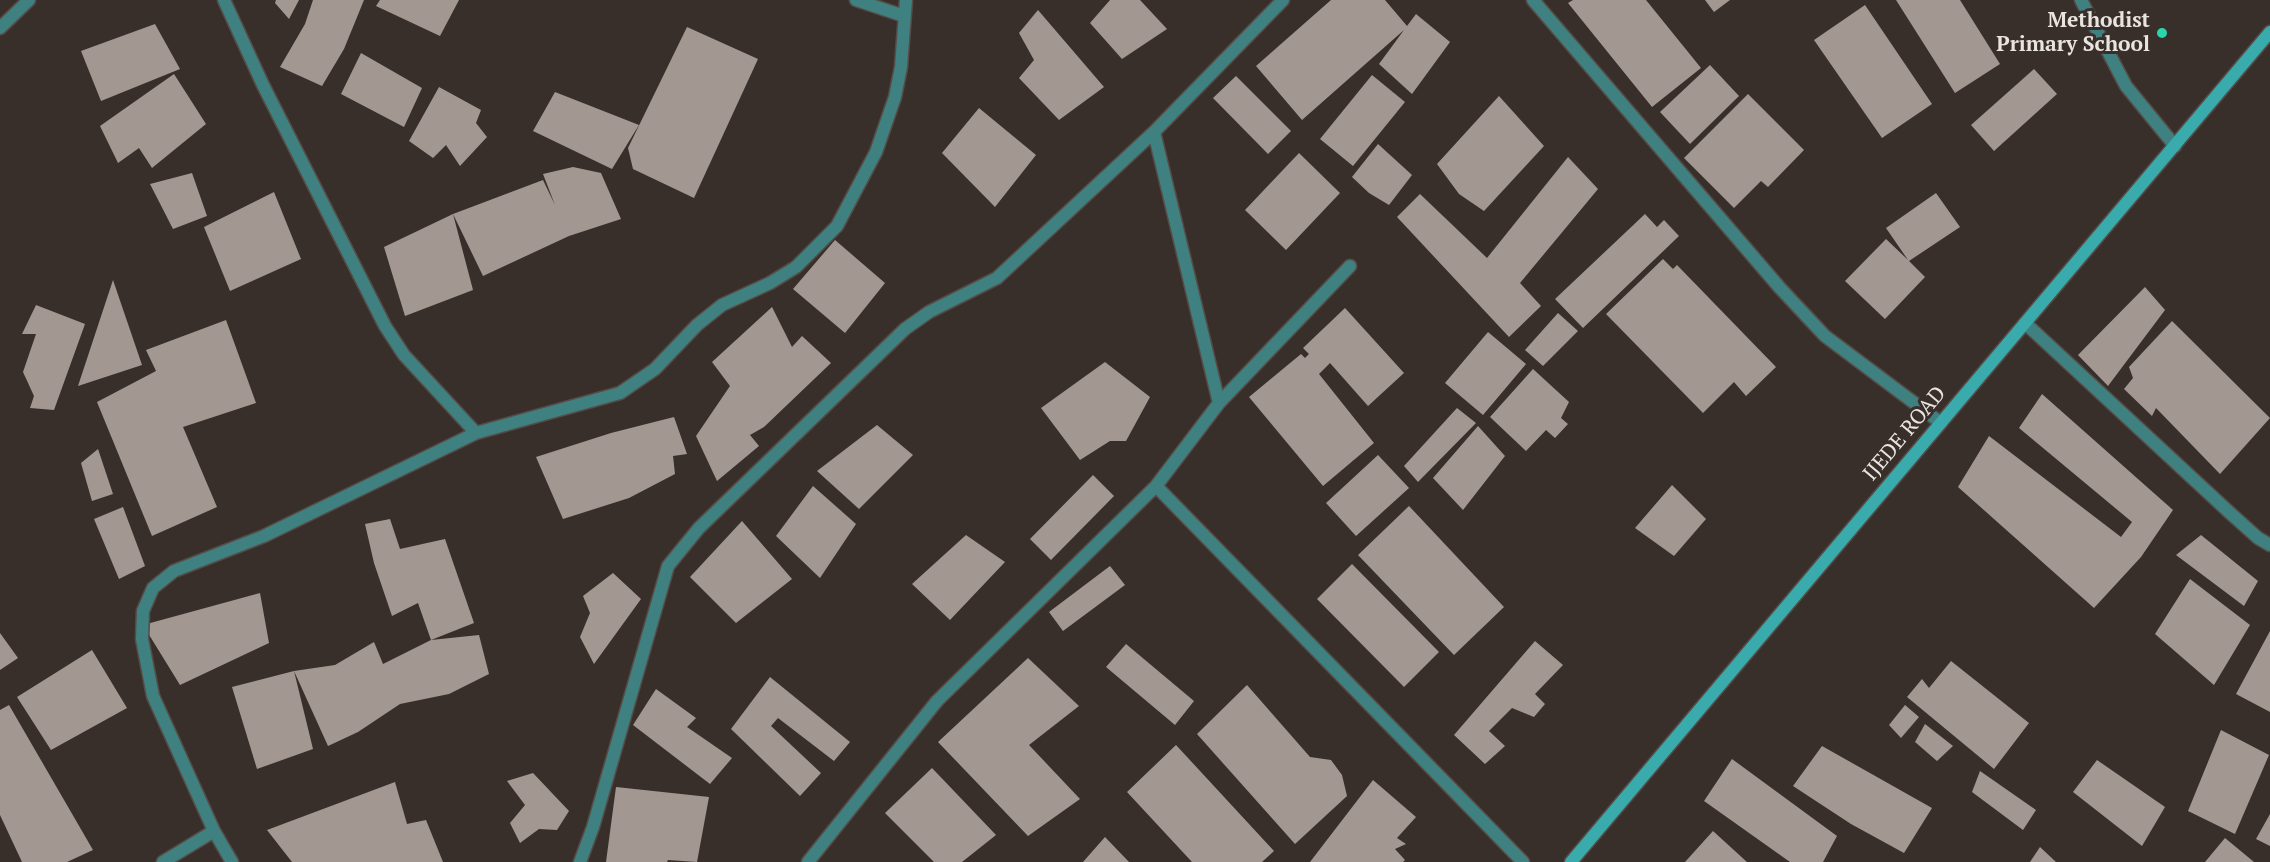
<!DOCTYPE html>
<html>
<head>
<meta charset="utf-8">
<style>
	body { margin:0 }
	canvas { display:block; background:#392f2a }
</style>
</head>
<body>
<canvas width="2270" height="862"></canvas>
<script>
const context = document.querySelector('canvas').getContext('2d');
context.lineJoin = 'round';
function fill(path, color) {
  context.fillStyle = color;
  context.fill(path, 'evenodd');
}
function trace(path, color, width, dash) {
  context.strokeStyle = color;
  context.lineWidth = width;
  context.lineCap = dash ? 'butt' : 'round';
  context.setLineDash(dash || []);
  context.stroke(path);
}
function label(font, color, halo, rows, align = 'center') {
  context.font = font + ' "PT Serif",serif';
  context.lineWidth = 6;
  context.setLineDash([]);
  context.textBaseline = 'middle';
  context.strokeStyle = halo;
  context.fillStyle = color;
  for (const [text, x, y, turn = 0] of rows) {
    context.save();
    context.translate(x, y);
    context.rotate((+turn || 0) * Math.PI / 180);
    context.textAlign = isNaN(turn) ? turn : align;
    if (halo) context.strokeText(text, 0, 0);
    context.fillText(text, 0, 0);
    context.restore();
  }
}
fill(new Path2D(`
	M276,0H299L289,19L275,3Z
	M313,0H364L344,49L322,86L280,67L305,24Z
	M380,0H459L440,36L376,6Z
	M1110,0H1140L1167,29L1122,59L1090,23Z
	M1331,0H1385L1407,26L1416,14L1450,42L1412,94L1379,64L1404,30L1302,120L1256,66Z
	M1573,0H1646L1701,68L1652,107L1568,3Z
	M1705,0H1730L1714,12Z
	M1896,0H1960L2000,64L1955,93Z
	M1865,5L1932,104L1882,138L1814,40Z
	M1038,10L1104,87L1059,120L1019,78L1034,60L1019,33Z
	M155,24L180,69L101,101L81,51Z
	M687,27L758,59L694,198L633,169L628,148Z
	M361,53L422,88L404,127L341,94Z
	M1710,65L1739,96L1690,144L1660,112Z
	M2034,69L2057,94L1994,151L1971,125Z
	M174,74L206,124L152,168L139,148L118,163L100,126Z
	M1372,75L1405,102L1353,166L1320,139Z
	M1236,76L1291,131L1268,154L1213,98Z
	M439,87L481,110L476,123L487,137L460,166L446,145L433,158L409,141Z
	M555,92L639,125L612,169L533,131Z
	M1748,94L1804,150L1768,187L1761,181L1734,208L1684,158Z
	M1499,96L1544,146L1484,211L1459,194L1437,164Z
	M979,108L1036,155L995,207L942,153Z
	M1378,144L1412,175L1389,205L1369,193L1352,177Z
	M1299,153L1340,193L1286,250L1245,210Z
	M1568,157L1598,189L1520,283L1541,306L1509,337L1397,217L1420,194L1487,258Z
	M573,167L601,173L621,219L569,236L483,276L453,214L543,180L555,205L543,174Z
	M192,173L207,216L173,229L150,184Z
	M274,192L301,259L230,291L204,227Z
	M1936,193L1960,227L1909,261L1925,277L1885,319L1845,281L1886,239L1908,260L1886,228Z
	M453,214L473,290L405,316L384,247Z
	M1645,214L1657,227L1664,220L1679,236L1583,328L1555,299Z
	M835,240L885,283L845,333L793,289Z
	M1663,259L1673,269L1677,265L1776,367L1746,396L1734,382L1703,413L1606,314Z
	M113,280L142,365L78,386Z
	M2145,287L2165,310L2108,386L2078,355Z
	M36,305L85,324L54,410L30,408L34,396L23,372L36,334H22Z
	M772,307L792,347L802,336L831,363L764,427L750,435L759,446L717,481L696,436L730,386L712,362Z
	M1345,308L1404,373L1368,406L1330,363L1319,374L1374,443L1323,486L1249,397L1301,354L1305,358L1309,354L1303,348Z
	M1558,313L1578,331L1543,366L1525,350Z
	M226,320L256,403L183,427L217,507L152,536L97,402L156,371L146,350Z
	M2172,321L2270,418L2220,474L2156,408L2152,416L2124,389L2133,378L2129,367Z
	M1488,332L1526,364L1483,415L1445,383Z
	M1105,362L1150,397L1126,441H1110L1080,460L1041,408Z
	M1533,369L1569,402L1561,418L1568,424L1555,438L1546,430L1526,451L1490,417Z
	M2042,394L2173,510L2141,557L2094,608L1958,487L1989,436L2121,537L2132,522L2019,428Z
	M1457,408L1476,423L1418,482L1404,466Z
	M674,417L687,454L673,456L675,474L629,498L563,519L536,457L611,433Z
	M877,425L913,455L859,509L817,471Z
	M1478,426L1505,456L1463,510L1433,478Z
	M98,449L113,494L92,501L81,463Z
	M1378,455L1409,488L1356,536L1326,503Z
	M1093,475L1114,496L1051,560L1030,539Z
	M1672,485L1706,519L1674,556L1635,528Z
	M813,486L856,524L820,578L776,536Z
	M1409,506L1504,607L1454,655L1358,555Z
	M123,507L145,566L119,579L94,519Z
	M390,519L400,549L445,539L474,623L431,640L479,635L489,674L449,694L400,704L358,732L328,746L294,671L335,665L374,642L383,664L431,640L418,603L392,616L374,563L365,524Z
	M742,521L792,579L736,623L690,577Z
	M966,535L1005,562L950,620L912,584Z
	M2201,535L2258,581L2244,606L2176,555Z
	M1352,564L1439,652L1404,687L1317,599Z
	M1110,566L1125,585L1063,631L1049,612Z
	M613,573L641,599L594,664L580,637L590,613L583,596Z
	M2190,579L2250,625L2214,685L2155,634Z
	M260,593L269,643L180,685L143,625Z
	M2270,631V712L2236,694Z
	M0,633L18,658L0,670Z
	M1535,641L1563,665L1535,694L1545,704L1534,717L1512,708L1489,731L1505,746L1485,764L1454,735Z
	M1126,644L1194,701L1175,725L1106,667Z
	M92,650L127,708L51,750L17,697Z
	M1028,658L1079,706L1029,745L1080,799L1028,836L938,742Z
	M1951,661L2029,723L1994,769L1907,697L1922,679L1929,688Z
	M294,671L313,749L257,769L232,687Z
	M770,677L850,742L834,761L778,718L771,726L821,773L800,796L731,729Z
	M1247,685L1310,757L1331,760L1342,775L1347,796L1295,844L1197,734Z
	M656,689L696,718L687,727L732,758L710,784L633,725Z
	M9,705L93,850L67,862H22L0,815V710Z
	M1905,705L1919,717L1901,738L1889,725Z
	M1925,724L1953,746L1937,761L1915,742Z
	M2221,730L2269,755L2235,834L2188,811Z
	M1176,745L1274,851L1262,862H1192L1127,792Z
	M1822,746L1932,808L1904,853L1851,824L1793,786Z
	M1732,759L1837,836L1823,862H1790L1704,801Z
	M2097,760L2165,807L2142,846L2073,792Z
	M932,768L996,835L962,862H934L885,813Z
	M1980,771L2036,810L2023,830L1972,792Z
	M533,773L569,811L557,830L539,829L520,843L510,823L525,805L507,781Z
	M1373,780L1416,817L1397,838L1406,844L1395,849L1405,860L1403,862H1310Z
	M395,782L407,824L426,820L443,862H292L267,830Z
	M616,787L709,797L697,862L668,860L667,862H606Z
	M2270,814V846L2256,839Z
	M1713,831L1747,862H1685Z
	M1105,837L1129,862H1083Z
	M2225,838L2254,862H2205Z
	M2040,847L2056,862H2030Z`), '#a39791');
const street = new Path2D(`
	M224,0L263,85L385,326L404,355L476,433
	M856,0L904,16
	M1533,0L1780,288L1825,336L1941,423
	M2081,0L2126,86L2175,146
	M0,28L29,0
	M1154,132L1219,403
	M2025,323L2229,512L2258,538L2270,545
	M1156,486L1523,862
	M163,862L214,831
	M232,862L214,831L153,696L142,639L143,611L153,588L174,571L264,536L476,433L620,393L655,369L697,325L722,305L770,283L796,267L837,226L876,152L895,97L901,67L906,0
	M580,862L593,827L668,566L699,528L905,329L929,312L997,278L1154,132L1283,0
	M808,862L937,701L1156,486L1219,403L1350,266`);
const secondary = new Path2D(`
	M1571,862L2270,32`);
trace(street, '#554c47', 15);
trace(secondary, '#554c47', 15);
trace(street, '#3f8081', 12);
trace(secondary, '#39abad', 12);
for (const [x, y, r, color] of [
	[2162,33,6,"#2bd5ac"]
]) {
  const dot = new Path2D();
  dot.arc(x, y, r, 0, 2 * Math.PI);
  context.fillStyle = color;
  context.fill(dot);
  trace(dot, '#392f2a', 2);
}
label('bold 21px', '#eae4e1', '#392f2a', [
	["Methodist",2150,21],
	["Primary School",2150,45]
], 'right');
label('21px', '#eae4e1', '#392f2a', [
	["IJEDE ROAD",1905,434,-50]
]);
</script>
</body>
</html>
